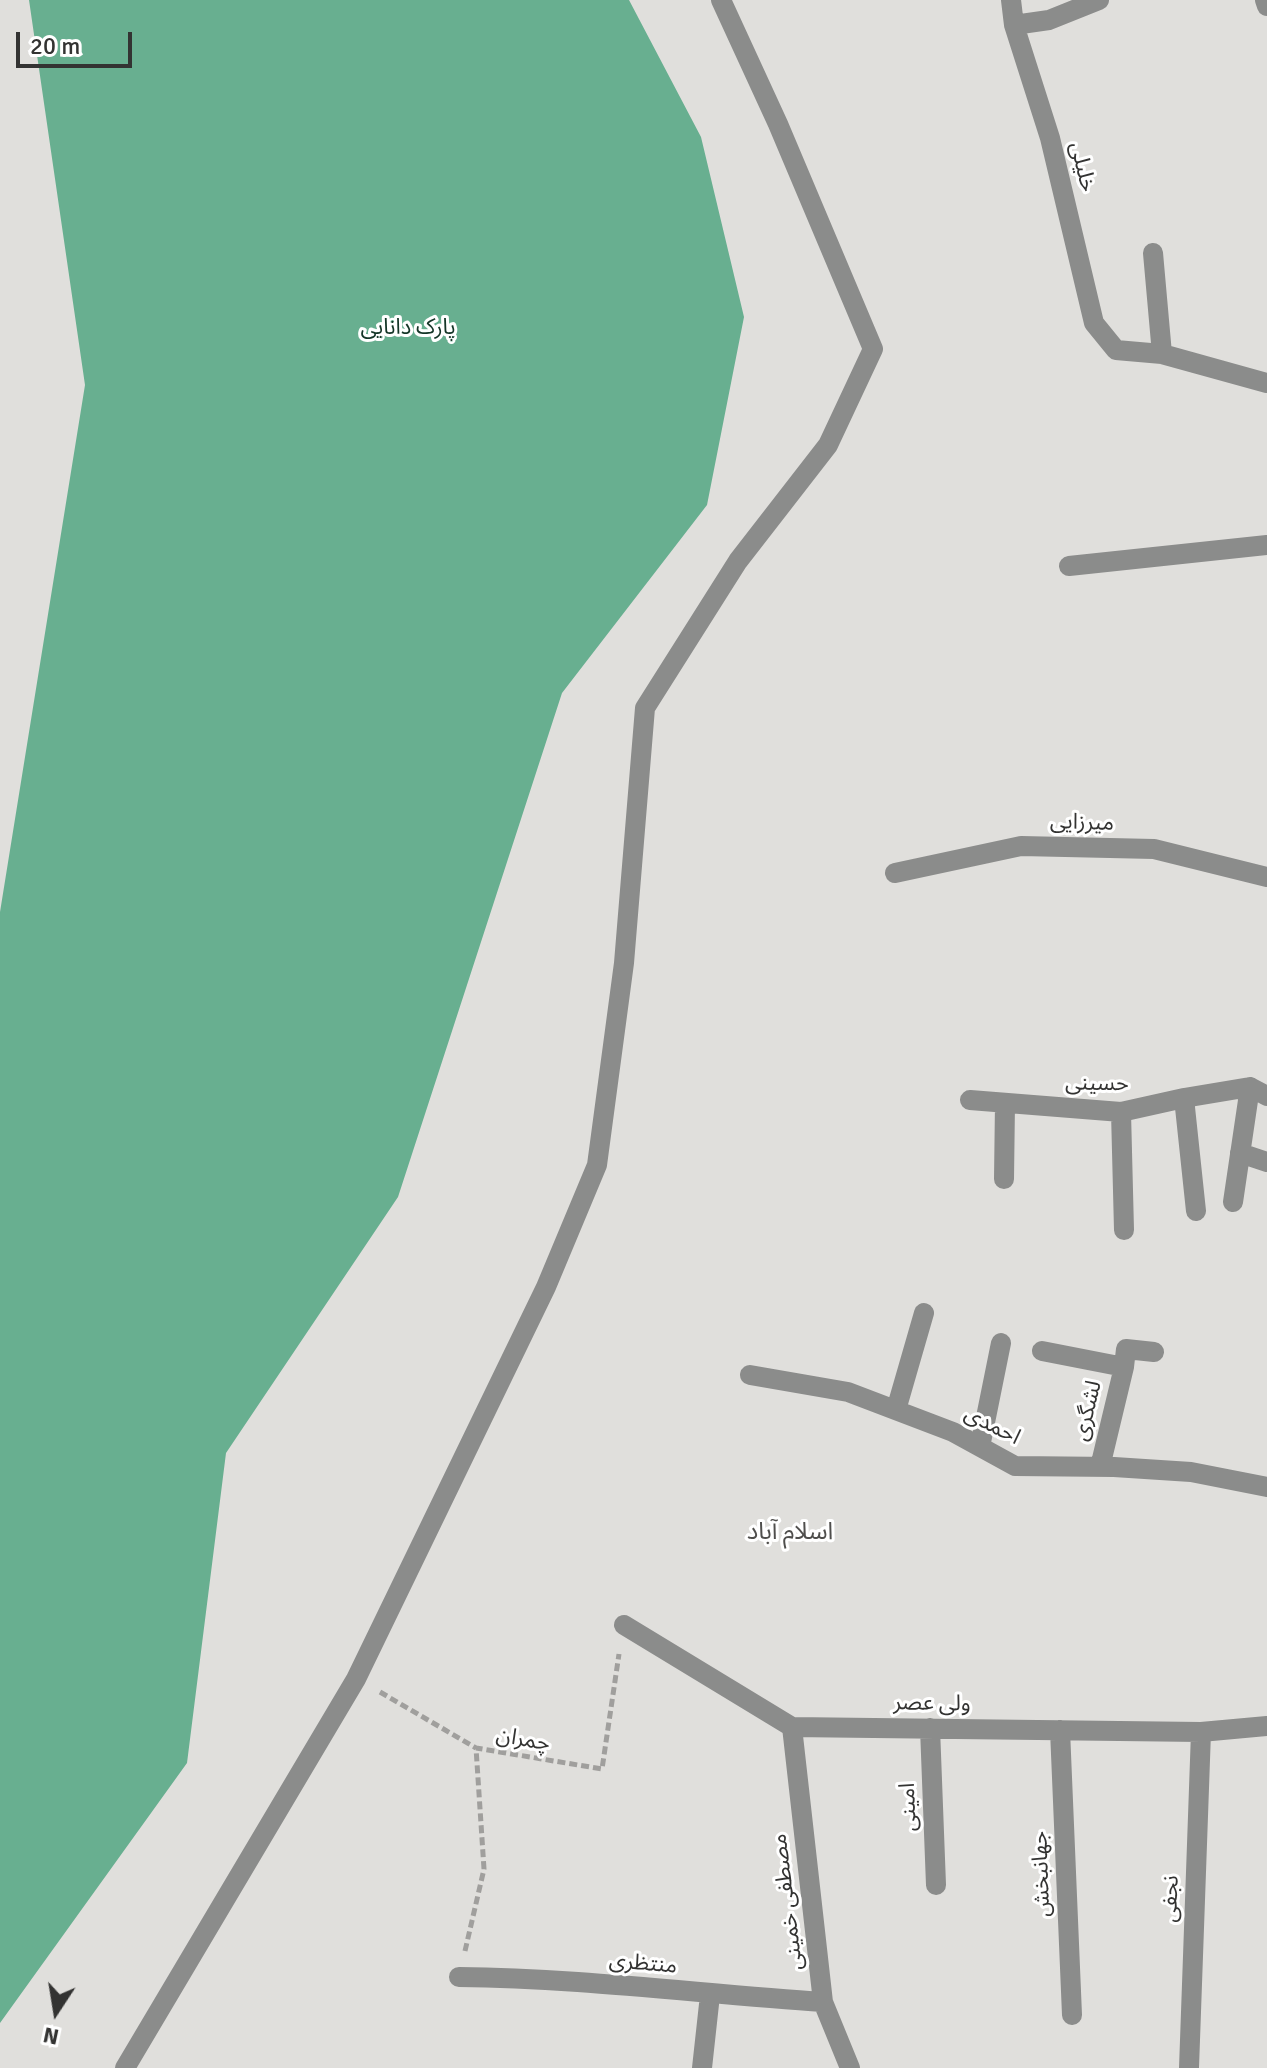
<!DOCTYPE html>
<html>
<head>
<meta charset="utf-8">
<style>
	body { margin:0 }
	#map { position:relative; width:1267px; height:2068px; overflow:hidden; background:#e0dfdc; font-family:Signika,sans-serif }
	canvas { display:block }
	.north { position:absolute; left:16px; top:1972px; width:80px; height:80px; -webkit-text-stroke:6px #fff; paint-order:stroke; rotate:192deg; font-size:22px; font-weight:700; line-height:32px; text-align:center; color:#333332 }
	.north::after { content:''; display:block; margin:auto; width:28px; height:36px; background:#333332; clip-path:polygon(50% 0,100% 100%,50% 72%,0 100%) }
	.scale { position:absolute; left:16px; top:32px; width:116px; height:36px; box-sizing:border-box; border:4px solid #333332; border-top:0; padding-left:10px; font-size:24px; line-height:28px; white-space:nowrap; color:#333332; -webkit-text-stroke:6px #fff; paint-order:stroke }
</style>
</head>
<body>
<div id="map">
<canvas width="1267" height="2068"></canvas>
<div class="north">N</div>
<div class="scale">20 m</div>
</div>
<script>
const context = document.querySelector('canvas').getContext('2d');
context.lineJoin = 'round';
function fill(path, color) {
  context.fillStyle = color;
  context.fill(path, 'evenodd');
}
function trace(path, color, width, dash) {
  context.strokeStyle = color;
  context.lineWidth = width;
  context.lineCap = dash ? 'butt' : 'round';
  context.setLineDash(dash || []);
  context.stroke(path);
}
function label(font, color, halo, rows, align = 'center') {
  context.font = font + ' Signika,"Noto Sans Arabic",sans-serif';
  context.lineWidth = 6;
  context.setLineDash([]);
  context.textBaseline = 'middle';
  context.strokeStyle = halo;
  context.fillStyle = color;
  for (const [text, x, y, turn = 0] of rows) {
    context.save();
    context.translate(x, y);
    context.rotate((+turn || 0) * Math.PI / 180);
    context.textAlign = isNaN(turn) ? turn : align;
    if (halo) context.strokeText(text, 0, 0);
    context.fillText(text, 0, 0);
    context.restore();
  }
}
fill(new Path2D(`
	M29,0H629L701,137L744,317L707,505L562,693L398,1197L226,1453L187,1763L0,2023V912L85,385Z`), '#68af90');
trace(new Path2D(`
	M380,1692L476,1748
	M465,1951L484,1869L476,1748L602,1769L619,1654`), '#a09f9d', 5, [8, 4]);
trace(new Path2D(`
	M1011,0L1014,25L1050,138L1094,323L1116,350L1162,354L1267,383
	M1265,0L1267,6
	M1014,25L1049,20L1099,0
	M1153,253L1162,354
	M1069,566L1267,545
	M895,873L1021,846L1154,849L1267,877
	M1184,1098L1196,1211
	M970,1100L1121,1112L1184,1098L1250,1087L1267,1096
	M1121,1112L1124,1230
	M1240,1153L1267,1162
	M1004,1179L1005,1103
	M1233,1202L1250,1087
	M1042,1351L1124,1367L1126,1349L1154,1352
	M750,1375L848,1392L953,1432L1015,1466L1114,1467L1191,1472L1267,1487
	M896,1410L924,1313
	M980,1447L1001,1343
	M1100,1467L1124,1367
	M624,1625L792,1727L1201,1732L1267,1726
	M792,1727L823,2002L850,2068
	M930,1728L936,1885
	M1060,1730L1072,2015
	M459,1977C580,1978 702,1994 823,2002
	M125,2068L356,1679L546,1287L597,1165L624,963L645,708L738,561L828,445L873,349L778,124L721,0
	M702,2068L710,1995
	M1189,2068L1201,1732`), '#8b8c8b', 20);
label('22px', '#333332', '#fff', [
	["خلیلی",1082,167,77],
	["میرزایی",1082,823,2],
	["حسینی",1097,1084,1],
	["لشگری",1088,1411,-76],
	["احمدی",992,1426,27],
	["ولی عصر",932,1704,1],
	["چمران",523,1740,10],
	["امینی",909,1807,-92],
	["جهانبخش",1042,1874,-92],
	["نجفی",1171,1899,-88],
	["مصطفی خمینی",788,1902,-97],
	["منتظری",643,1964,5]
]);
label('22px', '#143527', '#fff', [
	["پارک دانایی",408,328]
]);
label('24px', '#4f4e4c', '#fff', [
	["اسلام آباد",790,1533]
]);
</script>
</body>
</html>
